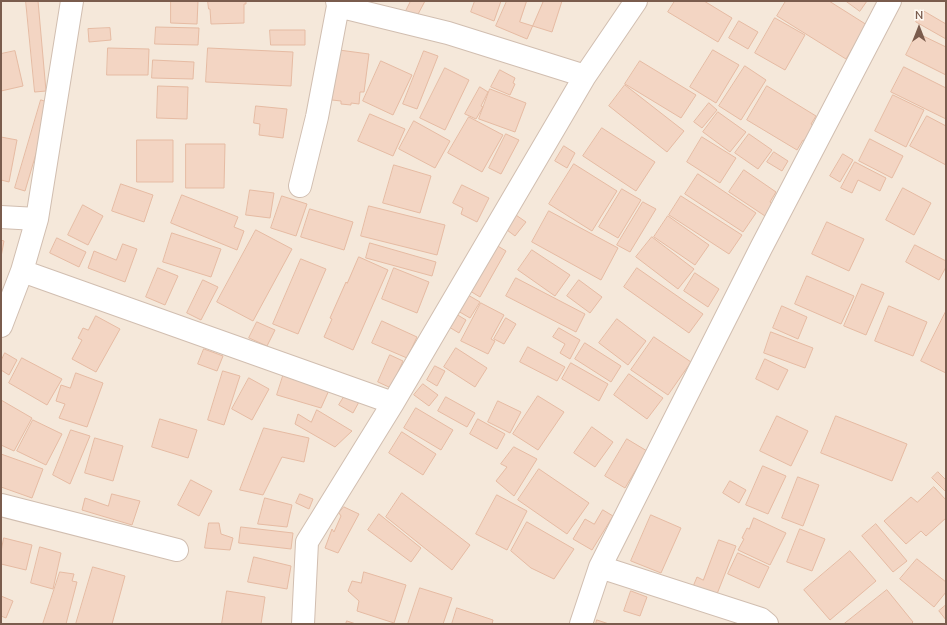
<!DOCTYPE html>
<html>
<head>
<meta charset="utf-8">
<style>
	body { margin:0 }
	#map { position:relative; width:947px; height:625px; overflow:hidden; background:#fdf6ec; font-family:"Nunito Sans",sans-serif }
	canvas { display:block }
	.frame { position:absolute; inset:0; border:2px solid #7a5c4d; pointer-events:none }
	.north { position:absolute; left:899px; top:8px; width:40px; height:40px; -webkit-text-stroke:3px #fffaf3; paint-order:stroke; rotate:0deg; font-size:11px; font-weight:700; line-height:16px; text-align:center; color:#7a5c4d }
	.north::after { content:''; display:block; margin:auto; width:14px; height:18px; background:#7a5c4d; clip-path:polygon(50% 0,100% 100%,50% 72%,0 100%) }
</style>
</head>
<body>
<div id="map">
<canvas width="947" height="625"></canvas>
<div class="frame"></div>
<div class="north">N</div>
</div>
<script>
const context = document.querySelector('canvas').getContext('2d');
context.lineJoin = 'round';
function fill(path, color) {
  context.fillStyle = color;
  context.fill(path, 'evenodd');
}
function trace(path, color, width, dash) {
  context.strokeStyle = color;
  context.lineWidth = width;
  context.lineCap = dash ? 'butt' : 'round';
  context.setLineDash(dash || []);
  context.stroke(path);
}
fill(new Path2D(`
	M1,1H946V624H1Z`), '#f5e8da');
const building = new Path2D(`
	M26,1H38L46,91L35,92Z
	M171,1H198L197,24L171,23Z
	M208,1H246V4H244V23L211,24L210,9H209Z
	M411,1H425L416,18L405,13Z
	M475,1H501L494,21L471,12Z
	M507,1H540L543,2L527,39L496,26Z
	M527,1H562L552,32L520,22Z
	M675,1H704L732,18L718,42L668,12Z
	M786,1H829L867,25L846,59L777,16Z
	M846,1H867L860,11Z
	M922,10L946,24V39L916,22Z
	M775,18L805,35L785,70L755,53Z
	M739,21L758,32L748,49L729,38Z
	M156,27L199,28L198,45L155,44Z
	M110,28L111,40L89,42L88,29Z
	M270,30H305V45H271Z
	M917,33L946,47V75L906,55Z
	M108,48L149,49L148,75H107Z
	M208,48L293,52L291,86L206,82Z
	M339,50L369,54L364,92H360L359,104L351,103V105L341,104V101L332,100Z
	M713,50L739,65L716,103L690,87Z
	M15,51L23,86L1,91V54Z
	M424,51L438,56L417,109L403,104Z
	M153,60L194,62L193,79L152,78Z
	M381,61L412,75L393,115L363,101Z
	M640,61L696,95L681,118L625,84Z
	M745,66L766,80L741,120L719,106Z
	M904,67L946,88V119L891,92Z
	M445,68L469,80L445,130L420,118Z
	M500,70L515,78L513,83L515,84L510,95L491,87Z
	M625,85L684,131L667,152L609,106Z
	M158,86L188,87L187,119L157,118Z
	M767,86L816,116L811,124L816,127L807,142L803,140L797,150L747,120Z
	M480,87L488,92L481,106L483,107L476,119L465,114Z
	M490,89L526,103L515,132L479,119Z
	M893,95L924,110L906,147L875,131Z
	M41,100L51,103L25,191L15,188Z
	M709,103L717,110L702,128L694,122Z
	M256,106L287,109L283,138L259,135L260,124L254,123Z
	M718,112L746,132L730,152L703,132Z
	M370,114L405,129L393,156L358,141Z
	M927,116L946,126V165L910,146Z
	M469,117L503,135L482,172L448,153Z
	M414,121L450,141L435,168L399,149Z
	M602,128L655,162L636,191L583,156Z
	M506,134L519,140L501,174L489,168Z
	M749,134L772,150L758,169L735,153Z
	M1,137L17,140L9,182L1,180Z
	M702,137L736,158L720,183L687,162Z
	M870,139L903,156L892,178L859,161Z
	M137,140H173V182H137Z
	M186,144H225L224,188H186Z
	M564,146L575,153L567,168L555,161Z
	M774,152L788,161L782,171L767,162Z
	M843,154L853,160L840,182L830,176Z
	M855,162L886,178L880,191L858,180L852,193L841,188Z
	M574,164L617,191L592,231L549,204Z
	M394,165L431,176L420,213L383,203Z
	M744,170L776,192L770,202L773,204L765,216L729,192Z
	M698,174L756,213L743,232L685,194Z
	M121,184L153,195L144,222L112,211Z
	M462,185L489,198L477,222L461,214L463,208L453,203Z
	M903,188L931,203L914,235L886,220Z
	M622,189L641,200L618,238L599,227Z
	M250,190L274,193L270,218L246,215Z
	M182,195L238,217L234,227L244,231L237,250L171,223Z
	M282,196L307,204L296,236L271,228Z
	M681,196L742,235L729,254L669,215Z
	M643,202L656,209L630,252L617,245Z
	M83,205L103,216L88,245L68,235Z
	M369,206L445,225L437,255L361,236Z
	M310,209L353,222L344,250L301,237Z
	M549,211L618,248L601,280L532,242Z
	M513,213L526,222L515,236L503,227Z
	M668,216L709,245L695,265L654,237Z
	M827,222L864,239L849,271L812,254Z
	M256,230L292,249L253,321L217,302Z
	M172,233L221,249L211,277L163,262Z
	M652,237L694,269L678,289L636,257Z
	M57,238L86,252L79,267L50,253Z
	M1,240L4,241L1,257Z
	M370,243L436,262L432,276L366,258Z
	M123,244L137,249L125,282L88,268L94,251L116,260Z
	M496,245L506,251L480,297L470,291Z
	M915,245L946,261V267L939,280L906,262Z
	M532,250L570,275L555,296L518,270Z
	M359,257L388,270L353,350L324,337L332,319L330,318L346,282L347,283Z
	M301,259L326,269L298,334L273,324Z
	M158,268L178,276L165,305L146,297Z
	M394,268L429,282L417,313L382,299Z
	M637,268L703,314L689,333L624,287Z
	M695,273L719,289L708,307L684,291Z
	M807,276L854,296L841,324L795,304Z
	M516,278L585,314L576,332L506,296Z
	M203,280L218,287L201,320L187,313Z
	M579,280L602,297L590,313L567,296Z
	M862,284L884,293L866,335L844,326Z
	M468,295L480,302L470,318L458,311Z
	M481,303L504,315L491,339L495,341L488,354L461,341Z
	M782,306L807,317L798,339L773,328Z
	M889,306L927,322L913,356L875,341Z
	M946,311V373L921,361Z
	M456,314L466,320L459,333L449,327Z
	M96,316L120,329L96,372L72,359L82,340L78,338L83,328L88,330Z
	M506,318L516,324L504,344L494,339Z
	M617,319L646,341L628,365L599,343Z
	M382,321L417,337L407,358L372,343Z
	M257,322L275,330L267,346L249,338Z
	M559,328L580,340L570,359L560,353L565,344L553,337Z
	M771,332L813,348L805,368L764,353Z
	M654,337L691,362L668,395L631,370Z
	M585,343L621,366L611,382L575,359Z
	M528,347L565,367L557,381L520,362Z
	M456,348L487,368L475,387L444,367Z
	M204,349L223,356L217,371L198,364Z
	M5,353L17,360L9,375L1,370V361Z
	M390,355L403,361L391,388L378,382Z
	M22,358L62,379L47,405L9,383Z
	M765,359L788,370L778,390L756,379Z
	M571,363L608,384L599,401L562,379Z
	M435,366L445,371L437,386L427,380Z
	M223,371L240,376L224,425L208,420Z
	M76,373L103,383L87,427L59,418L65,404L56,401L61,385L70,388Z
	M284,373L330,388L321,408L277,395Z
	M629,374L663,398L647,419L614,395Z
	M249,378L269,389L252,420L232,409Z
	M423,384L438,395L429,406L414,395Z
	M347,392L360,400L353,413L339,405Z
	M538,396L564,412L538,450L513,434Z
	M446,397L475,413L467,427L438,411Z
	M1,400L32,418L14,451L1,445Z
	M498,401L521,412L510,433L488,422Z
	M416,408L453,430L441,450L404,428Z
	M317,410L352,431L335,447L295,424L298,414L311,422Z
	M777,416L808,431L791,466L760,451Z
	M836,416L907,444L892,481L821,453Z
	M160,419L197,430L188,458L152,447Z
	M478,419L505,434L497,449L470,434Z
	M33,420L62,434L46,465L17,451Z
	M592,427L613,442L595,467L574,453Z
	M264,428L309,438L304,462L282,457L263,495L240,490Z
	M71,430L90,436L70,484L53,475Z
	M402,432L436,454L423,475L389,453Z
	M95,438L123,446L113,481L85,473Z
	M627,439L647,451L625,488L605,476Z
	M514,447L537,459L514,496L496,481L507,467L501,464Z
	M1,454L43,469L32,498L1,487Z
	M763,466L786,476L768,514L746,505Z
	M539,469L589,503L567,534L518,500Z
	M938,472L946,480V490L945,491L932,478Z
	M798,477L819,485L803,526L782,518Z
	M191,480L212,491L199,516L178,505Z
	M730,481L746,490L739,503L723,493Z
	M934,487L946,500V518L926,536L921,531L906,544L884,521L911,497L917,502Z
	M402,493L470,545L452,570L386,517Z
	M112,494L140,501L132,525L82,510L85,498L108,506Z
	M300,494L313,499L309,509L296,503Z
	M497,495L527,511L507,550L476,534Z
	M265,498L292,505L287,527L258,524Z
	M344,507L359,514L338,553L325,548L332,529L334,532L341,516L339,513Z
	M603,510L613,516L592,550L573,539L585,519L594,524Z
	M379,514L421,548L411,562L368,530Z
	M651,515L681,528L661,573L631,561Z
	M754,518L786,533L770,565L738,550L744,539L742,538L747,528L749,529Z
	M527,522L574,549L554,579L531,568L511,551Z
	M209,523H219L221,534L233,538L230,550L205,548Z
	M876,524L907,561L893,572L862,536Z
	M241,527L293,533L291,549L239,543Z
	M800,529L825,539L812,571L787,562Z
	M4,538L32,545L26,570L1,564V552Z
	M719,540L736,546L715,599L692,589L697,577L703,580Z
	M40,547L61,553L53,589L31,583Z
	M850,551L876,581L830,620L804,590Z
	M738,553L769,567L759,588L728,574Z
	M254,557L291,566L287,589L248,582Z
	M917,559L946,582V592L934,607L900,579Z
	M93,567L125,576L112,624H76Z
	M60,572L74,574L72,581L77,582L66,624H43Z
	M364,572L406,585L394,623L357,611L359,601L348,591L352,581L361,583Z
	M420,588L452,598L443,624H408Z
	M887,590L913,622L911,624H844Z
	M227,591L265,597L261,624H222Z
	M631,591L647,597L640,616L624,611Z
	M1,596L13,601L6,618L1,616Z
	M946,605V620L939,611Z
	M457,608L493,620L492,624H452Z
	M597,620L609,624H596Z
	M347,621L356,624H346Z`);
fill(building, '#f3d5c3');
trace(building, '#e6bba3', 1);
const minor = new Path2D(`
	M338,6L448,33L585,76
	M300,186L317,117L338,6L337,1
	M1,217L37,219
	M22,271L393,403
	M1,326L22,271L37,219L72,1
	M1,505L177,550
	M600,567L761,619L767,624
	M303,624L307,542L393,403L585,76L636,1
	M581,624L600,567L761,248L890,1`);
trace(minor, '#d1beb0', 24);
trace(minor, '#fff', 22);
</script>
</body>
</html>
